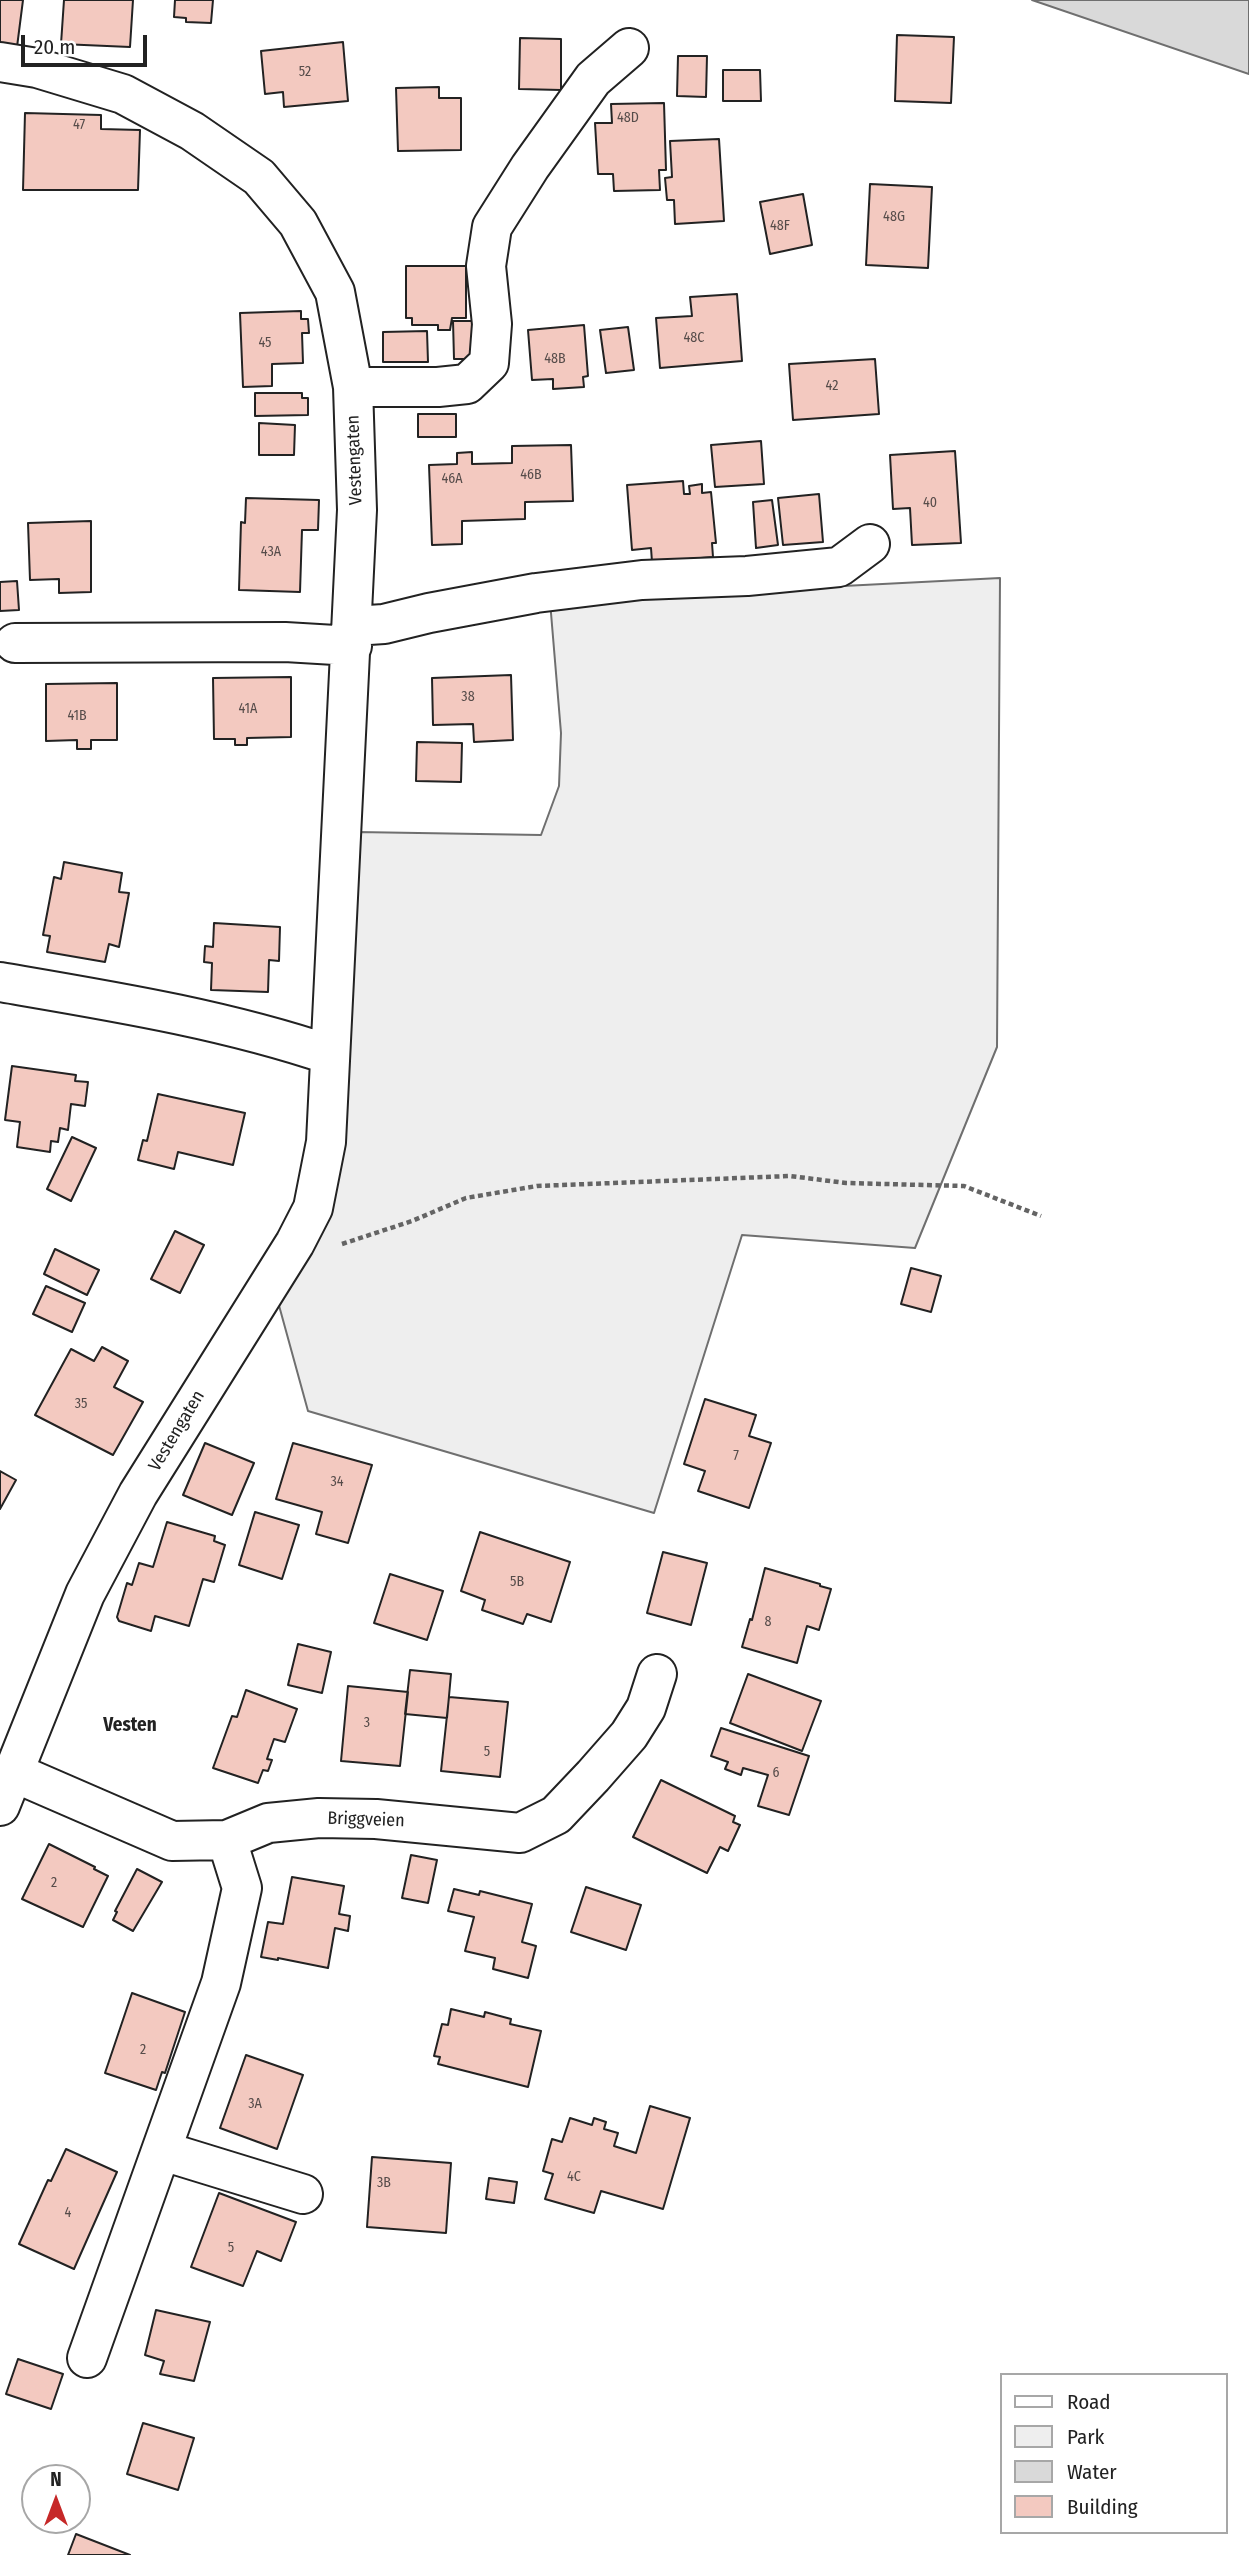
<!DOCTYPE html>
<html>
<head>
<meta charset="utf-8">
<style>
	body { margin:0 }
	#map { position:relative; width:1249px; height:2555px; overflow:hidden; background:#fff; font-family:"Fira Sans Condensed",sans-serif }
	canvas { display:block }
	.legend { position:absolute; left:1000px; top:2373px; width:228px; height:161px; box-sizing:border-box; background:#fff; border:2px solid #a7a7a7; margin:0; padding:9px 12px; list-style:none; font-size:21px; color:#222 }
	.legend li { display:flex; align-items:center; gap:14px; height:35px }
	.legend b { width:35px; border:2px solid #a7a7a7 }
	.north { position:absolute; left:21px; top:2464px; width:70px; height:70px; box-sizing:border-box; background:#fff; border:2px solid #a7a7a7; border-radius:50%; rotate:0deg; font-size:19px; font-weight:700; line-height:28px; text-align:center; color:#222 }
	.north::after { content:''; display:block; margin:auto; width:24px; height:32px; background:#c62828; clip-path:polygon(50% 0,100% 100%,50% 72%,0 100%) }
	.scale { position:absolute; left:21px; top:35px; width:126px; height:32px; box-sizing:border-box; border:4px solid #222; border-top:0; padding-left:9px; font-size:21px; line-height:24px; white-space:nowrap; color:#222; -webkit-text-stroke:5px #fff; paint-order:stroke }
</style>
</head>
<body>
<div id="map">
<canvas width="1249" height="2555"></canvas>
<ul class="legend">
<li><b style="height:9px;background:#fff"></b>Road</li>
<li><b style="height:19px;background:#eee"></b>Park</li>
<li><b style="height:19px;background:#d9d9d9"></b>Water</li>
<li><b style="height:19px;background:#f3c9c0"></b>Building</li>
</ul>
<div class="north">N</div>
<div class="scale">20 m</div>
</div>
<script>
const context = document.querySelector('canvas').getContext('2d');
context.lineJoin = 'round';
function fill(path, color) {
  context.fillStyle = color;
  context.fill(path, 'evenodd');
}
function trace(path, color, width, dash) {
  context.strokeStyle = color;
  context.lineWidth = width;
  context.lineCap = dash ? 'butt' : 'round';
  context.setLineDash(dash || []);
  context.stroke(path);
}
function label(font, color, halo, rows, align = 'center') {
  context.font = font + ' "Fira Sans Condensed",sans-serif';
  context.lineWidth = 5;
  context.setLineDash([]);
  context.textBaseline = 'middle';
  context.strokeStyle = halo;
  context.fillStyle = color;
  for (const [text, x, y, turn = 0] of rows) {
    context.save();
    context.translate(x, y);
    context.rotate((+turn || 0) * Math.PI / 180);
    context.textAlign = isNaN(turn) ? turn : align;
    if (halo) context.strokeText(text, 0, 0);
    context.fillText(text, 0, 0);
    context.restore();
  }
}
const green = new Path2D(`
	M1000,578L997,1047L915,1248L742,1235L654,1513L308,1411L272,1280L295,1243L357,832L541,835L559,786L561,733L550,601Z`);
fill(green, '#eee');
trace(green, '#6f6f6f', 2);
const water = new Path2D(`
	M1032,0H1249V74Z`);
fill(water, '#d9d9d9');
trace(water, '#6f6f6f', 2);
const building = new Path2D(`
	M0,0H23L17,47L0,45Z
	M64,0H133L130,47L61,44Z
	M175,0H213L211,23L186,22V18L174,17Z
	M897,35L954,37L951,103L895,101Z
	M520,38L561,39V90L519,89Z
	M343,42L348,101L284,107L283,92L265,94L261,51Z
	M678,56H707L706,97L677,96Z
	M723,70H760L761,101H723Z
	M439,87V98H461V150L398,151L396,88Z
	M664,103L666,170H659L660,190L614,191L613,174H598L595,123H612L611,104Z
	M25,113L101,115V129L140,130L138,190H23Z
	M719,139L724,221L675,224L674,200H667L665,178L672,177L670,141Z
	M870,184L932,187L928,268L866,265Z
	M803,194L812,245L770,254L760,202Z
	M406,266H466V318H452L450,330H438V325H412V318H406Z
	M737,294L742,361L660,368L656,318L692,316L690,297Z
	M301,311V319H308L309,333H302L303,363L272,364V386L243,387L240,313Z
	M453,321H476L477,359H454Z
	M584,325L588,376L583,377L584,387L553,389V379L532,380L528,330Z
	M628,327L634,370L606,373L600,330Z
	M427,331L428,362H383V332Z
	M875,359L879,414L793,420L789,364Z
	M255,393H302V398H308V415L255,416Z
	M418,414H456V437H418Z
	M259,423L295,425L294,455H259Z
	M761,441L764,484L715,487L711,445Z
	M571,445L573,501L525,502V519L462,521V544L432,545L429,465L457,464V453L472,452V464L512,463V446Z
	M955,451L961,543L912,545L910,508L893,509L890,455Z
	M683,481L684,494H690L689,486L702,484V493L711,492L716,543H712L713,557L652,562L651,548L632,550L627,485Z
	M819,494L823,542L783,545L778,498Z
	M246,498L319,500L318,530H302L300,592L239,590L241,522L245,523Z
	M772,500L778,545L756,548L753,502Z
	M91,521V592L59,593V579L30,580L28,523Z
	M17,581L19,610L0,611V582Z
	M511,675L513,740L474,742L473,724L433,725L432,678Z
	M291,677V737L247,738V745H235V739H214L213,678Z
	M117,683V740H91V749H77V740L46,741V684Z
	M417,742L462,743L461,782L416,781Z
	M64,862L122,873L119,892L129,893L119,947L109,944L105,962L47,952L50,936L43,935L54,877L61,879Z
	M214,923L280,927L279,961L269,960L268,992L211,990L212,963L204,962L205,946L213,947Z
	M12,1066L76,1075L75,1081L88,1082L85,1106L71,1104L68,1130L60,1128L58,1142L51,1141L50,1152L17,1147L20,1122L5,1120Z
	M158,1094L245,1113L233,1165L178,1152L174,1169L138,1160L143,1140L147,1141Z
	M72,1137L96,1148L71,1201L47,1189Z
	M175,1231L204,1245L180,1293L151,1279Z
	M55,1249L99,1270L87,1295L44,1274Z
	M911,1268L941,1276L931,1312L901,1304Z
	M46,1286L85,1303L72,1332L33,1314Z
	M102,1347L128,1361L114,1387L143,1402L113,1455L35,1415L71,1349L94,1361Z
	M705,1399L756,1415L749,1436L771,1443L749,1508L698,1491L705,1471L684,1464Z
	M205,1443L254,1463L232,1515L183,1495Z
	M293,1443L372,1465L348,1543L316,1534L322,1512L276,1499Z
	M0,1471L16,1480L0,1509Z
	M255,1512L299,1525L282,1579L239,1565Z
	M167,1522L215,1536L214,1541L225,1545L214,1582L203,1579L189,1626L155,1616L151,1631L119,1621L117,1617L127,1583L132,1585L139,1563L153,1567Z
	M480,1532L570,1562L551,1622L527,1614L523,1624L482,1610L485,1600L461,1591Z
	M663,1552L707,1563L691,1625L647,1613Z
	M765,1568L820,1584V1586L831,1589L819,1630L807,1626L797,1663L742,1647L750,1619L752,1620Z
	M390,1574L443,1591L427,1640L374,1623Z
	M298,1644L331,1652L322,1693L288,1685Z
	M410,1670L451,1674L447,1718L405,1714Z
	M748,1674L821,1701L802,1751L730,1723Z
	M348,1686L408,1692L400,1766L341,1761Z
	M246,1690L297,1709L285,1742L274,1739L267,1759L272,1760L268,1771L263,1770L258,1783L213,1768L232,1716L237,1717Z
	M449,1697L508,1702L500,1777L441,1771Z
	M721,1728L809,1756L789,1815L758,1806L768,1775L743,1768L741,1775L725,1769L728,1762L711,1756Z
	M661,1780L735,1816L733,1822L740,1825L728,1851L720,1847L707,1873L633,1837Z
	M49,1844L95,1867L94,1869L108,1876L83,1927L22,1899Z
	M411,1855L437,1860L428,1903L402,1898Z
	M137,1869L162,1882L133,1931L113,1920L117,1912L115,1911Z
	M292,1877L344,1886L339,1914L350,1916L348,1931L335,1928L328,1968L278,1958V1960L261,1957L268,1922L283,1924Z
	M586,1887L641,1905L626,1950L571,1932Z
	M454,1889L479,1895L480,1891L532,1904L522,1942L536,1946L528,1978L493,1969L495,1958L465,1951L474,1917L448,1911Z
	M132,1993L185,2012L165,2073L162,2072L156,2090L105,2073Z
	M451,2009L484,2017L485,2012L511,2019L510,2024L541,2031L528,2087L438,2064L440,2057L434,2056L442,2024L448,2025Z
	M246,2055L303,2075L277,2149L220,2128Z
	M650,2106L690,2118L663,2209L601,2191L594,2213L545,2199L553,2174L543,2171L552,2139L562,2142L570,2118L592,2125L594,2118L606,2122L604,2129L618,2133L614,2146L636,2153Z
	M66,2149L117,2172L74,2269L19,2244L48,2180L51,2181Z
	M372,2157L451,2163L446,2233L367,2227Z
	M489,2178L517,2182L514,2203L486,2199Z
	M219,2193L296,2222L281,2261L257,2251L243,2286L191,2267Z
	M156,2310L210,2322L194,2381L160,2374L164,2361L145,2355Z
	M18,2359L63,2374L51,2409L6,2394Z
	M143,2423L194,2438L178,2490L127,2474Z
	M76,2534L130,2555H68Z`);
fill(building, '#f3c9c0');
trace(building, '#222', 2);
const street = new Path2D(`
	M0,62L37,68L123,94L192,131L259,177L298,223L335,292L353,387L357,510L326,1142L313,1208L295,1243L138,1494L85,1594L0,1806
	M353,387H438L467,384L489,363L492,324L486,266L492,227L530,167L593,79L629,48
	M353,626L384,624L429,613L536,593L642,580L747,576L839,567L870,544
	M15,643L285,642L352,646
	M0,982C111,1001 224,1019 330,1055
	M13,1772L172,1841L227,1840L268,1823L319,1818L376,1819L520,1833L556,1815L593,1776L629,1735L646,1708L657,1674
	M163,2151L303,2194
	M87,2358L221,1983L242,1888L227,1840`);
trace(street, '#222', 42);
trace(new Path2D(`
	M342,1244L412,1221L466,1198L537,1186L790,1176L846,1183L964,1186L1041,1216`), '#646464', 4.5, [5, 3.5]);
trace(street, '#fff', 38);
label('14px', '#564c4a', null, [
	["52",305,72],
	["48D",628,118],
	["47",79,125],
	["48G",894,217],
	["48F",780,226],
	["48C",694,338],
	["45",265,343],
	["48B",555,359],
	["42",832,386],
	["46B",531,475],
	["46A",452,479],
	["40",930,503],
	["43A",271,552],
	["38",468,697],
	["41A",248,709],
	["41B",77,716],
	["35",81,1404],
	["7",736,1456],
	["34",337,1482],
	["5B",517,1582],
	["8",768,1622],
	["3",367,1723],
	["5",487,1752],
	["6",776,1773],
	["2",54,1883],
	["2",143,2050],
	["3A",255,2104],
	["4C",574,2177],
	["3B",384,2183],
	["4",68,2213],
	["5",231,2248]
]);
label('18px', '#222', '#fff', [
	["Vestengaten",355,460,-92],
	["Vestengaten",177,1431,-59],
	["Briggveien",366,1820,2]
]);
label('bold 19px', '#222', '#fff', [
	["Vesten",130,1726]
]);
</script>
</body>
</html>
